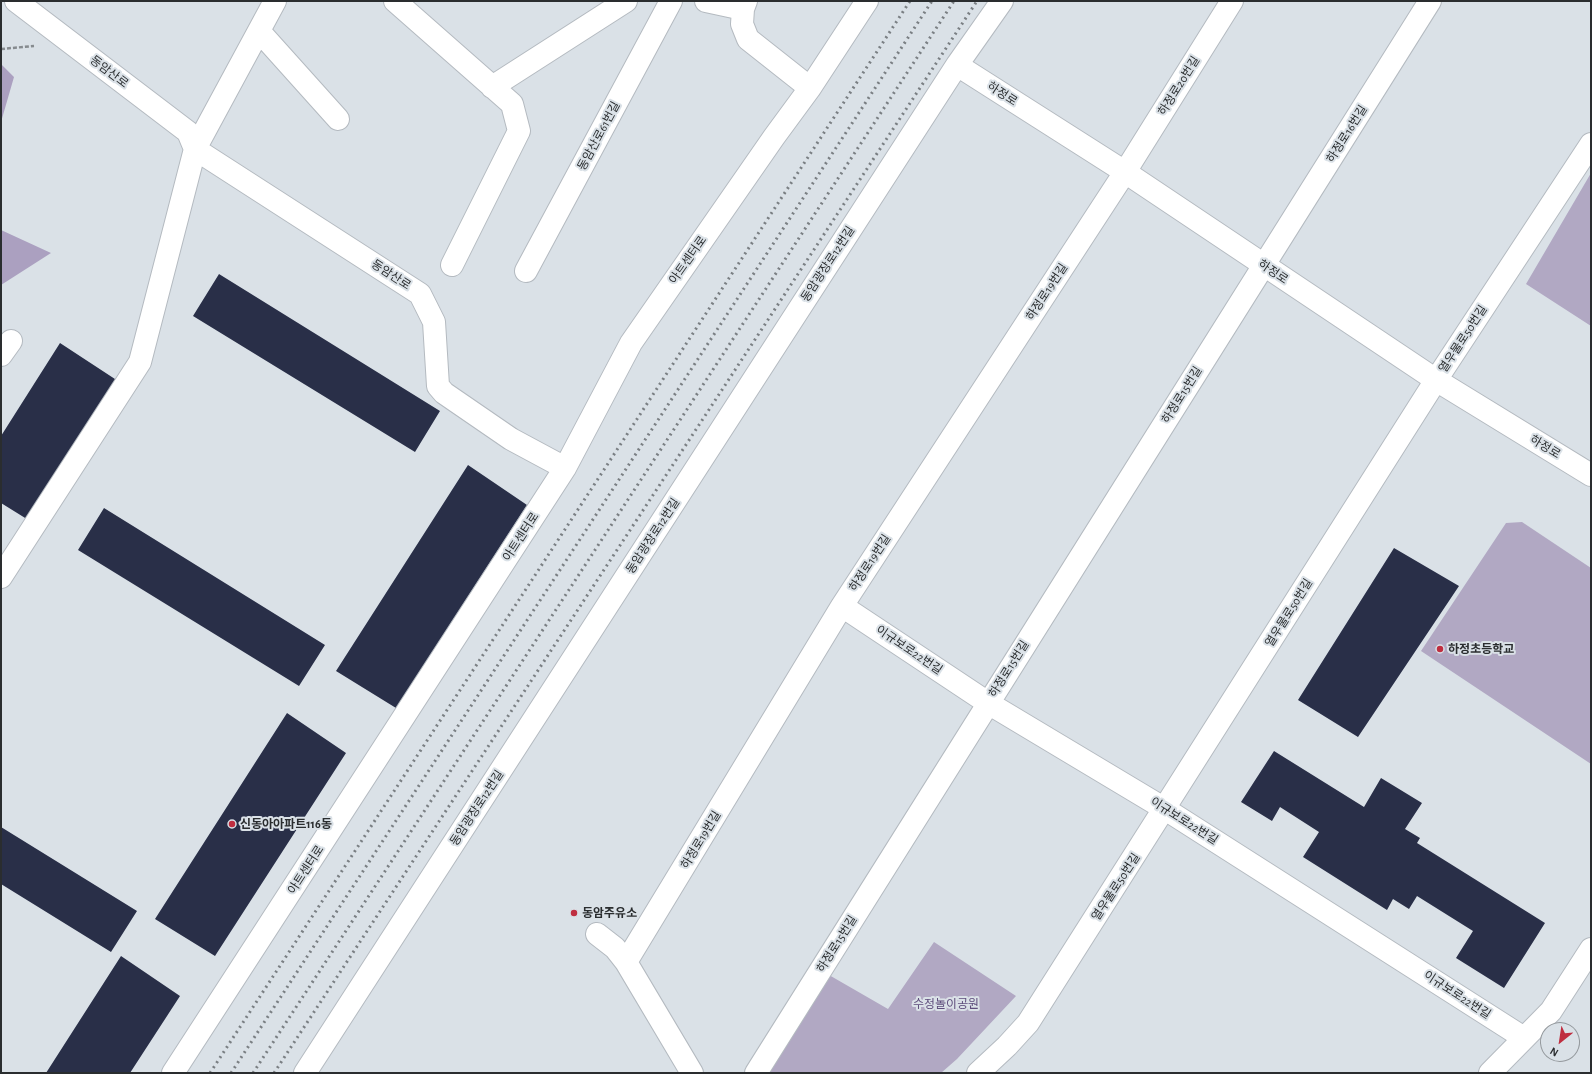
<!DOCTYPE html>
<html>
<head>
<meta charset="utf-8">
<style>
	body { margin:0 }
	#map { position:relative; width:1592px; height:1074px; overflow:hidden; background:#dae1e7; font-family:"Alegreya Sans",sans-serif }
	canvas { display:block }
	.frame { position:absolute; inset:0; border:2px solid #2a2d2f; pointer-events:none }
	.north { position:absolute; left:1540px; top:1022px; width:40px; height:40px; box-sizing:border-box; background:#dae1e7; border:1px solid #94999d; border-radius:50%; rotate:210deg; font-size:11px; font-weight:700; line-height:16px; text-align:center; color:#2a2d2f }
	.north::after { content:''; display:block; margin:auto; width:14px; height:18px; background:#bf2e40; clip-path:polygon(50% 0,100% 100%,50% 72%,0 100%) }
</style>
</head>
<body>
<div id="map">
<canvas width="1592" height="1074"></canvas>
<div class="frame"></div>
<div class="north">N</div>
</div>
<script>
const context = document.querySelector('canvas').getContext('2d');
context.lineJoin = 'round';
function fill(path, color) {
  context.fillStyle = color;
  context.fill(path, 'evenodd');
}
function trace(path, color, width, dash) {
  context.strokeStyle = color;
  context.lineWidth = width;
  context.lineCap = dash ? 'butt' : 'round';
  context.setLineDash(dash || []);
  context.stroke(path);
}
function label(font, color, halo, rows, align = 'center') {
  context.font = font + ' "Alegreya Sans","Noto Sans KR",sans-serif';
  context.lineWidth = 4;
  context.setLineDash([]);
  context.textBaseline = 'middle';
  context.strokeStyle = halo;
  context.fillStyle = color;
  for (const [text, x, y, turn = 0] of rows) {
    context.save();
    context.translate(x, y);
    context.rotate((+turn || 0) * Math.PI / 180);
    context.textAlign = isNaN(turn) ? turn : align;
    if (halo) context.strokeText(text, 0, 0);
    context.fillText(text, 0, 0);
    context.restore();
  }
}
fill(new Path2D(`
	M1591,173V326L1526,284Z
	M1522,522L1591,568V764L1421,651L1506,523Z
	M934,942L1016,996L957,1059L941,1073H766L829,975L888,1009Z`), '#b1a8c3');
fill(new Path2D(`
	M1,64L14,77L1,122Z
	M1,230L51,253L1,285Z`), '#aba0c0');
fill(new Path2D(`
	M219,274L440,411L415,452L193,316Z
	M60,343L118,381L30,521L1,503V436Z
	M468,465L527,505L396,708L336,671Z
	M104,508L325,645L299,686L78,550Z
	M1394,548L1459,586L1358,737L1298,700Z
	M287,713L346,753L215,956L155,919Z
	M1274,751L1364,807L1381,778L1422,803L1405,829L1420,838L1417,843L1545,923L1504,988L1456,958L1473,931L1417,896L1409,909L1393,899L1387,910L1303,857L1319,832L1280,807L1272,821L1241,802Z
	M1,827L137,911L111,952L1,884Z
	M121,956L180,996L130,1073H46Z`), '#292f48');
const minor = new Path2D(`
	M16,1L188,132L195,149L420,294L434,322L438,386L444,393L511,439L565,468
	M395,1L512,104L519,131L452,265
	M706,1L743,9
	M746,1L743,9L742,24L748,39L810,88
	M259,31L338,119
	M957,65L1125,172L1436,380L1591,475
	M492,87L626,1
	M526,271L671,1
	M1,355L11,341
	M1,577L140,362L195,149L275,1
	M842,606L988,703L1165,809L1524,1038
	M597,934L615,948L626,962L692,1073
	M626,962L842,606L1125,172L1232,1
	M173,1073L565,468L631,343L774,137L810,88L867,1
	M305,1073L957,65L1002,1
	M756,1073L1430,1
	M978,1073L1007,1046L1028,1023L1436,380L1591,144
	M1490,1073L1551,1011L1591,949`);
trace(minor, '#b4bac0', 24);
trace(new Path2D(`
	M1,49L34,46`), '#868b8f', 2.5, [4, 2]);
trace(minor, '#fff', 22);
trace(new Path2D(`
	M210,1073L910,1
	M231,1073L932,1
	M253,1073L954,1
	M274,1073L977,1`), '#7a7f83', 3, [2, 4]);
for (const [x, y, r, color] of [
	[1440,649,4,"#bf2e40"],
	[232,824,4,"#bf2e40"],
	[574,913,4,"#bf2e40"]
]) {
  const dot = new Path2D();
  dot.arc(x, y, r, 0, 2 * Math.PI);
  context.fillStyle = color;
  context.fill(dot);
  trace(dot, '#dae1e7', 1.5);
}
label('12px', '#2a2d2f', '#dae1e7', [
	["동암산로",109,72,37],
	["하정로20번길",1179,86,-58],
	["하정로",1002,94,33],
	["하정로16번길",1347,134,-58],
	["동암산로61번길",599,136,-62],
	["아트센터로",688,260,-55],
	["동암광장로12번길",828,264,-57],
	["하정로",1273,272,34],
	["동암산로",391,275,33],
	["하정로19번길",1047,292,-57],
	["열우물로50번길",1463,339,-57],
	["하정로15번길",1182,395,-58],
	["하정로",1545,447,31],
	["동암광장로12번길",653,536,-57],
	["아트센터로",521,537,-57],
	["하정로19번길",870,563,-57],
	["열우물로50번길",1289,613,-58],
	["이규보로22번길",909,650,34],
	["하정로15번길",1009,669,-58],
	["동암광장로12번길",477,808,-57],
	["이규보로22번길",1184,821,32],
	["하정로19번길",701,840,-59],
	["아트센터로",306,870,-57],
	["열우물로50번길",1116,887,-57],
	["하정로15번길",837,944,-58],
	["이규보로22번길",1457,995,33]
]);
label('bold 12px', '#2a2d2f', '#dae1e7', [
	["하정초등학교",1448,649],
	["신동아아파트116동",240,824],
	["동암주유소",582,913]
], 'left');
label('12px', '#5e4d7c', '#dae1e7', [
	["수정놀이공원",946,1004]
]);
</script>
</body>
</html>
